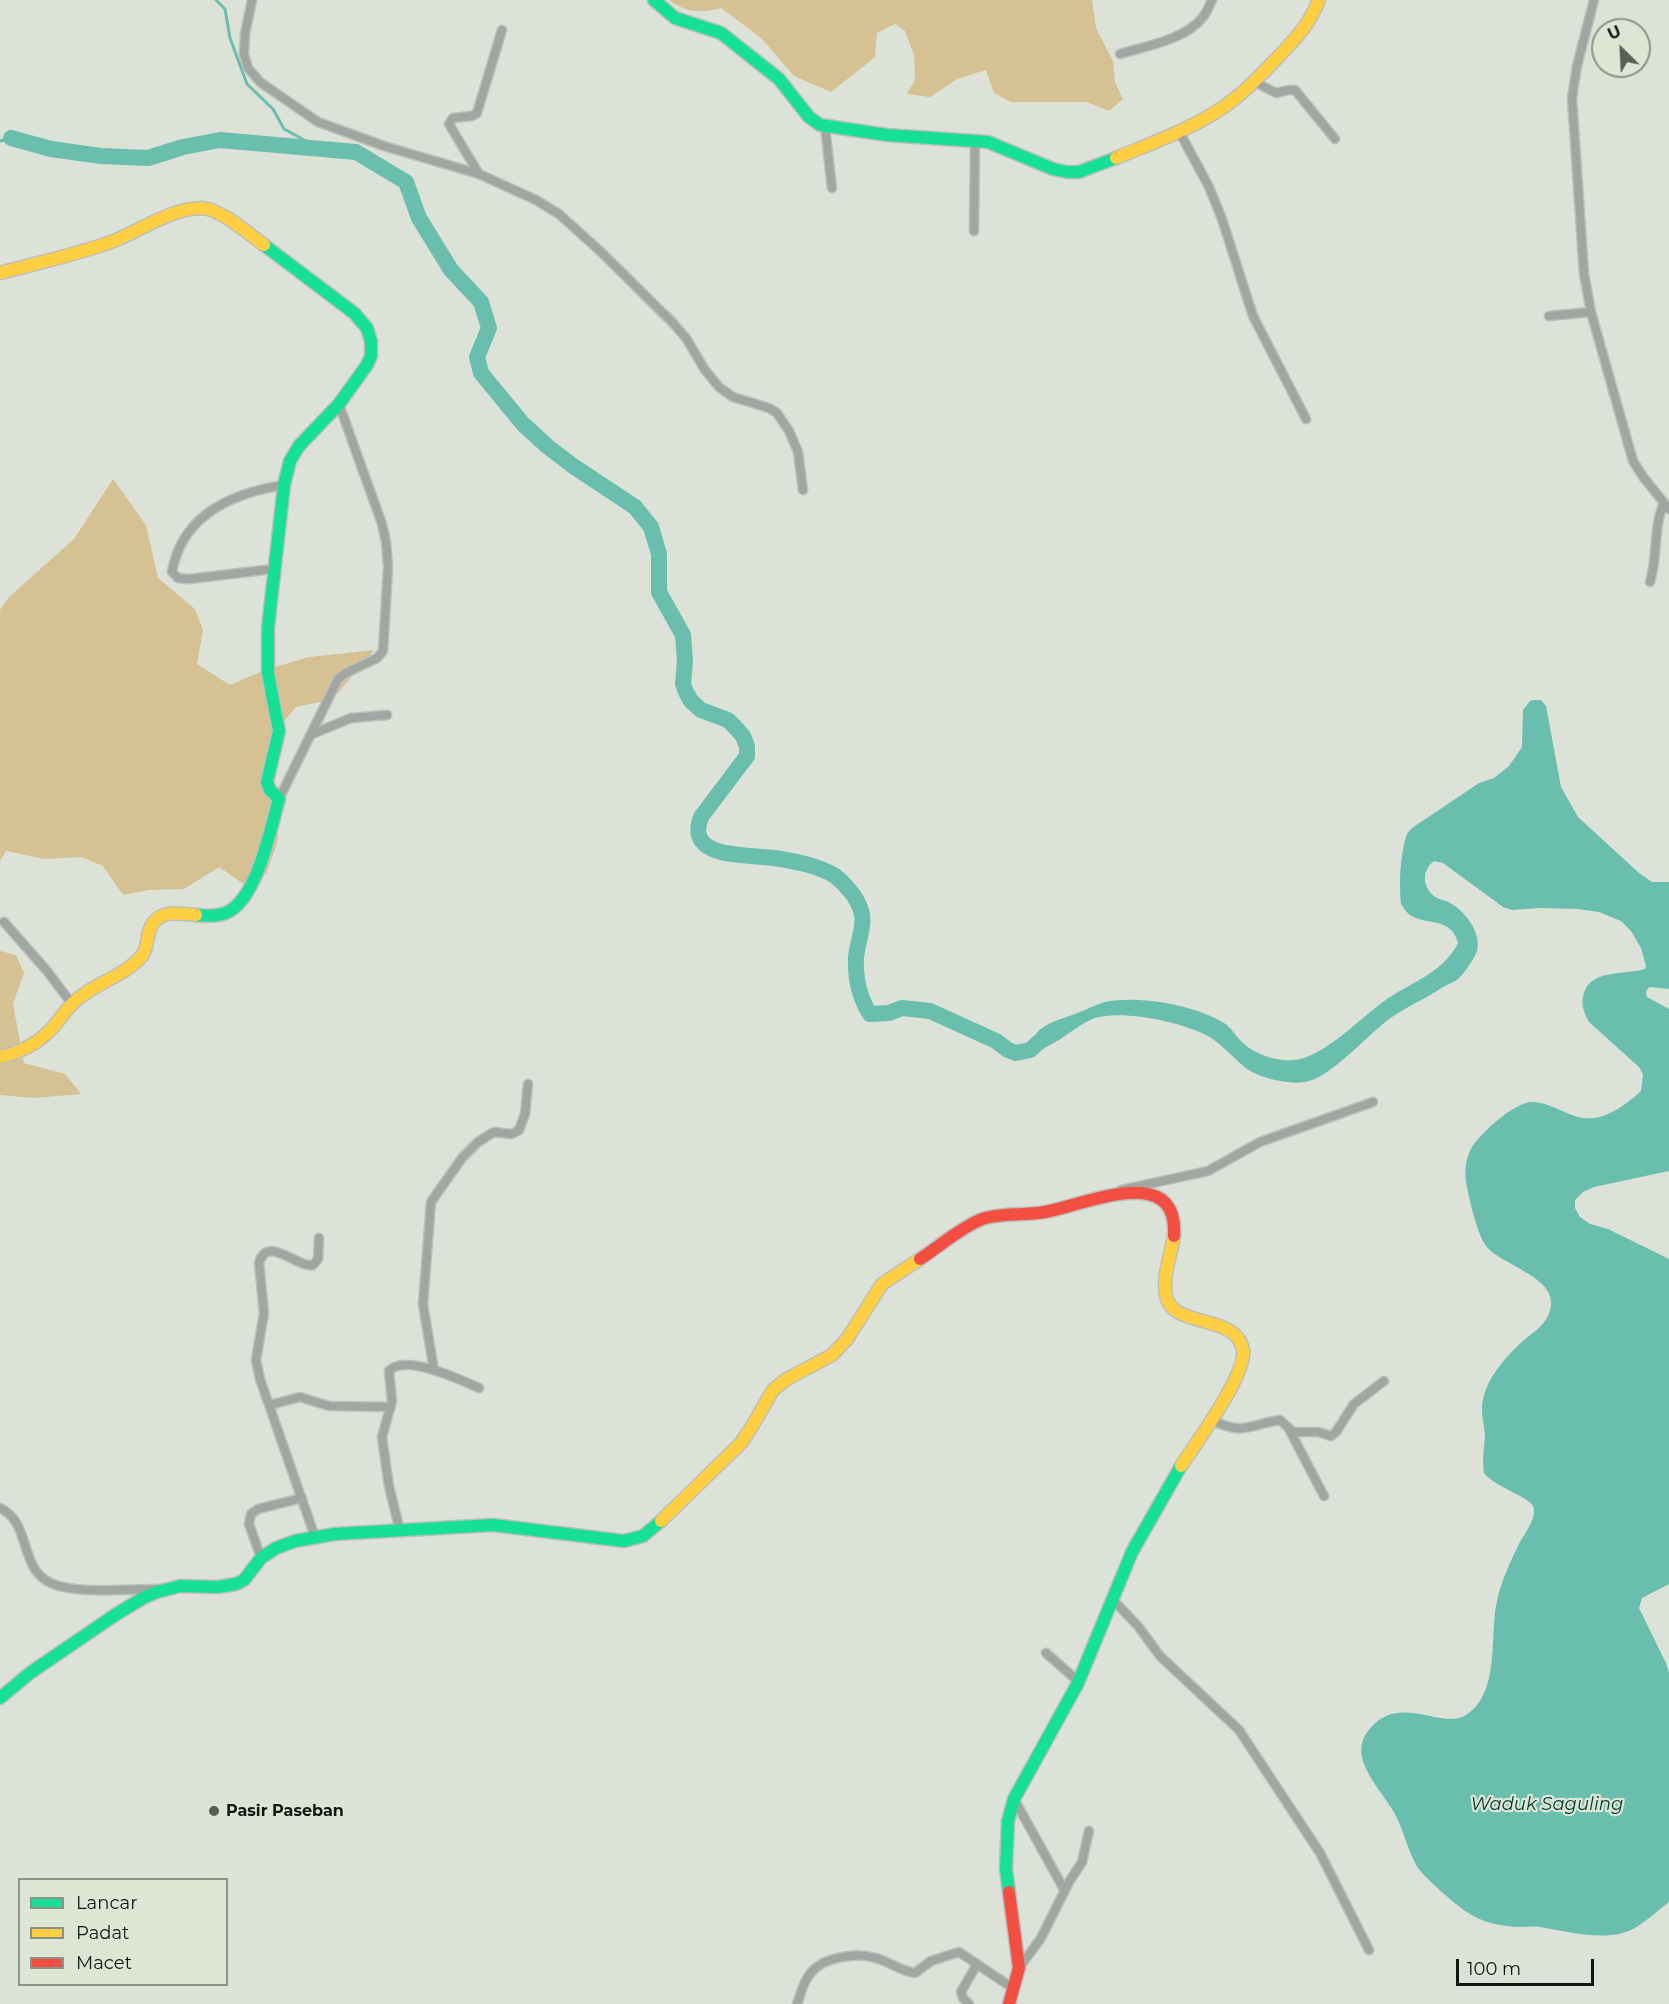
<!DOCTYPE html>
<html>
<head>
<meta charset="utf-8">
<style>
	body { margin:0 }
	#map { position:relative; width:1669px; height:2004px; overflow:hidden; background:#dde2d9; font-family:Montserrat,sans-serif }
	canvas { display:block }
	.legend { position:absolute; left:18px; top:1878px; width:210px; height:108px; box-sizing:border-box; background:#dde6d5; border:2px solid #8c9286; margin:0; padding:8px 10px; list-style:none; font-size:18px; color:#121510 }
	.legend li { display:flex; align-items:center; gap:12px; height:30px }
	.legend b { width:30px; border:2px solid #8c9286 }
	.north { position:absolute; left:1591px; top:18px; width:60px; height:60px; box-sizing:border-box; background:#dde6d5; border:2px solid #8c9286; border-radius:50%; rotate:336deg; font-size:16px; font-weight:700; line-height:24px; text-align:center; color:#121510 }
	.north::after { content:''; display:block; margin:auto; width:21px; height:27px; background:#595d56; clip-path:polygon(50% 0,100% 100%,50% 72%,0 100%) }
	.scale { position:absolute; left:1456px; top:1959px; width:138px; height:27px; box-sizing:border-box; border:3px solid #121510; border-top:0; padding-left:8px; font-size:18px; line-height:21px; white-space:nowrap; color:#121510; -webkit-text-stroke:4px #dde6d5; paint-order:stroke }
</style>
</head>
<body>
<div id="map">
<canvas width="1669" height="2004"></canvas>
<ul class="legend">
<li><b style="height:8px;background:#16e098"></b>Lancar</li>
<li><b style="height:8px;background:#ffcf43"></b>Padat</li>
<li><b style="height:8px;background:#f24e42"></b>Macet</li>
</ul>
<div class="north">U</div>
<div class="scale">100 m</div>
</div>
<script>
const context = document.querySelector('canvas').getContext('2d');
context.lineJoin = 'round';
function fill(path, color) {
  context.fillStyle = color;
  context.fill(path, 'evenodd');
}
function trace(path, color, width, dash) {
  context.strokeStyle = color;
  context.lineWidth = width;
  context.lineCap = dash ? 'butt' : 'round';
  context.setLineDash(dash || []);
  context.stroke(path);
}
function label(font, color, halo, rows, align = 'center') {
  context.font = font + ' Montserrat,sans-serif';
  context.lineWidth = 4.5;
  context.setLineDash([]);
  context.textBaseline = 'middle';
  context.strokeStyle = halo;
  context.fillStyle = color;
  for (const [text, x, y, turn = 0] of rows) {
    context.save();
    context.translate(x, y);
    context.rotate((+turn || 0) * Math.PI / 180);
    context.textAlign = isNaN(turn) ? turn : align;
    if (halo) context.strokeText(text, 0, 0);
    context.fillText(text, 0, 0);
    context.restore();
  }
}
fill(new Path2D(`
	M669,0H1092L1096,28L1113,61L1115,82L1123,99L1109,111L1087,102H1011L994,93L986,70L957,79L930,97L907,94L915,80L914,55L905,31L895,24L877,33L875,57L831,92L794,76L761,38L721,8C702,13 685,13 669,0Z
	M113,479L146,525L158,578L195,609L203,630L197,664L230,685L265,670L309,657L374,650L333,699L296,707L275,732L265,786L277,817L278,840L267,872L252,890L219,867L184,889L149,890L123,895L103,866L81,857L44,859L6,851L0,861V610L9,597L74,539Z
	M0,951L16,955L24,973L13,1004L24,1063L65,1074L81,1094L33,1098L0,1095Z`), '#d6c192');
fill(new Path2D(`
	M1534,700H1541L1546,706L1561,787L1578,817L1639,873L1652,882H1669V989L1649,987L1646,992L1647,997L1669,1009V1171L1594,1187L1583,1192L1575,1200V1208L1580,1217L1590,1224L1608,1229L1669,1259V1584L1642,1598L1639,1608L1666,1663L1669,1673V1902C1657,1911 1646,1922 1633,1929C1605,1943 1567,1931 1539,1927C1533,1926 1527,1927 1521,1927C1501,1927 1481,1922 1465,1911C1453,1902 1427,1880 1418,1868C1408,1852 1404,1831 1395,1814C1385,1797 1371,1782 1364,1764C1360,1754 1360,1743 1366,1734C1396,1689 1441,1731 1466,1715C1501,1693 1489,1634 1497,1601C1501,1582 1510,1562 1518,1546C1523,1535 1535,1522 1534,1509C1533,1497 1495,1488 1484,1473C1482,1460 1484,1449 1485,1437C1485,1427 1482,1419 1482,1409C1482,1383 1505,1357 1523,1341C1535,1331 1548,1324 1551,1306C1555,1277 1502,1265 1487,1247C1478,1237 1470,1202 1467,1187C1464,1176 1465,1158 1472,1147C1482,1132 1514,1102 1533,1102C1555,1103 1572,1121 1594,1118C1611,1116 1629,1102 1641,1091L1643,1074L1639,1067L1589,1022C1583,1011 1580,1002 1585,990C1595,969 1626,975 1645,969L1646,966L1641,948L1631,931L1621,921L1599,912L1577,909L1540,908L1512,910L1503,907L1443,863L1434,861C1421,871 1422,889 1437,898C1441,900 1446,900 1450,903C1465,911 1482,933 1477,951C1474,959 1465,972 1459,978C1455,982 1448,984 1443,987C1427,998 1408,1006 1392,1017C1369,1033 1331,1078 1305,1082C1288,1085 1253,1077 1241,1064C1230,1054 1219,1042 1206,1035C1180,1022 1128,1011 1099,1017C1083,1020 1065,1039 1048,1045L1041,1044L1036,1034C1045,1022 1066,1018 1080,1012C1088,1009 1097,1004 1105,1002C1139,995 1195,1005 1224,1023C1232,1028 1236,1037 1243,1043C1254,1054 1278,1062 1294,1060C1325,1057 1362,1016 1387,999C1412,982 1444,972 1458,943C1451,916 1426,926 1410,915C1406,912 1403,907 1401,904C1399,883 1400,857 1406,837C1407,832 1411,829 1415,826L1479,783L1494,778L1509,766L1522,747L1523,710L1530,701Z`), '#6abeae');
trace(new Path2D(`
	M216,0L225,9L230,38L247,84L273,109L284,129L319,148
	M0,141L11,138`), '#6abeae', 3);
trace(new Path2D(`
	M11,138L51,149L101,156L148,158L183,147L220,140L356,152L406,182L419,218L451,270L481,302L489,328L477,357L481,373L523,424L547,446L573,466L635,507L651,527L659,554V592L683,635L685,661L683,684L686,692L691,701L701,710L728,720L735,727L743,736L747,746V756L701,817C684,860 749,854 774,858C793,861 818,865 835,876C843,882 848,888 854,896C870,920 859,932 856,957C855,978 859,997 870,1014L889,1013L902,1008L930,1011L996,1041L1008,1050L1016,1053L1030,1050L1039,1042L1058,1031`), '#6abeae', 16);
const street = new Path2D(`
	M252,0L245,34L244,54L248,68L260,82L318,122L384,146L479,174L536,200L559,214L600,251L673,323L686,338L705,370L719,387L733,397L769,408L777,413L789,431L798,452L803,490
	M1594,0L1577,66L1572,98L1584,274L1591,312L1633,461L1644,478L1669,509
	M1120,54C1146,46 1185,40 1203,17C1207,12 1209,6 1212,0
	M1255,82L1276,93L1289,90H1295L1335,139
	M825,127L832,188
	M1179,131L1209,187L1222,219L1253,316L1306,419
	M479,174L449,124L453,118L472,116L477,113L502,30
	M974,231L975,141
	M1549,316L1591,312
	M273,569L189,579L178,578L172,572C182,515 232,493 284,485
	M1650,582C1658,556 1653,527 1664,503
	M310,735L351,718L387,715
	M279,799L338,679L346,673L377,658L383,651L388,567L386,542L382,524L339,404
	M4,922L47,971L72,1004
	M1121,1190L1208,1171L1260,1142L1373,1102
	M434,1370L423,1304L431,1202L462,1158L478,1142L494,1132L512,1134L519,1130L525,1114L528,1084
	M270,1405L300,1397L329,1406L391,1407
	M1211,1420C1245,1436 1247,1425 1280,1420L1293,1432H1318L1331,1436L1336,1432L1354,1404L1384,1381
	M1289,1429L1324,1496
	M0,1508C31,1522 19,1567 49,1582C73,1595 130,1589 159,1589
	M400,1531L389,1486L382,1437L392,1401L389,1371C405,1353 461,1380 479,1388
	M315,1537L260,1379L256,1360L264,1313L259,1263C267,1234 297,1268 313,1265L318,1259L319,1238
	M261,1558L249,1524L251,1514L258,1509L302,1498
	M1112,1599L1138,1626L1160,1656L1239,1730L1320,1853L1369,1950
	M1046,1653L1079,1682
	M1014,1799L1065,1891
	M1019,1968L1041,1938L1069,1882L1082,1862L1089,1831
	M797,2004C801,1994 803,1982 810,1974C822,1957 857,1952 876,1958C889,1962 901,1971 915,1973L931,1961L959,1952L1014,1989
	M969,2004L963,1998L961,1992L977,1964`);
const fast = new Path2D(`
	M654,0L675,18L721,33L779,79L809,117L820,125L887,135L988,142L1053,169L1067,172H1079L1116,158
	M196,915C206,916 218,917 228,912C258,896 270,830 279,799L270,790L267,782L279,731L268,673V628L284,485L290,461L299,446L339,404L367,365L371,356V341L367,328L354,313L264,245
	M0,1698L30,1673L115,1615L143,1598L157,1592L180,1586L218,1587L236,1584L244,1580L261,1558L276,1548L295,1541L335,1534L493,1525L624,1541L643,1536L661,1521
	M1009,1892L1006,1869L1008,1821L1014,1799L1078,1683L1132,1552L1181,1466`);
const slow = new Path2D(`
	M1116,158C1152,143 1192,129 1225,106C1245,92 1262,74 1279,56C1297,37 1309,25 1319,0
	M0,273C37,263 75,255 111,242C140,231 169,209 201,208C220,208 250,235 264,245
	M0,1057C22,1052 40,1043 55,1025C62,1016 69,1005 79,998C98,982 124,976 141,957C150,947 145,929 156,920C166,910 183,914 196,915
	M1174,1236C1171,1255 1161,1280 1167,1299C1176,1328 1237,1314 1243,1350C1247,1374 1196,1443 1181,1466
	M661,1521L741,1443L751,1428L773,1390L787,1379L832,1355L847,1339L882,1284L920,1259`);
const jam = new Path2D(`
	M920,1259C940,1246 960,1228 982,1219C1002,1212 1025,1216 1045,1212C1084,1205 1179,1161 1174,1236
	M1009,2004L1019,1968L1009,1892`);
trace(street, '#bdc0ba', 11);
trace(fast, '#bdc0ba', 15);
trace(slow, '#bdc0ba', 15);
trace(jam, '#bdc0ba', 15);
trace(street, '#a2a6a3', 8);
trace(fast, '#16e098', 12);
trace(slow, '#ffcf43', 12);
trace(jam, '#f24e42', 12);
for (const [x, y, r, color] of [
	[214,1811,6,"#595d56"]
]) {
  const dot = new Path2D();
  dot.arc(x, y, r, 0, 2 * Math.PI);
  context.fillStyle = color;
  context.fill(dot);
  trace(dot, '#dde6d5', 2);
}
label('bold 16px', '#121510', '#dde6d5', [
	["Pasir Paseban",226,1811]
], 'left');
label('italic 18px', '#033a32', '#dde6d5', [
	["Waduk Saguling",1547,1805]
]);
</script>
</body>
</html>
